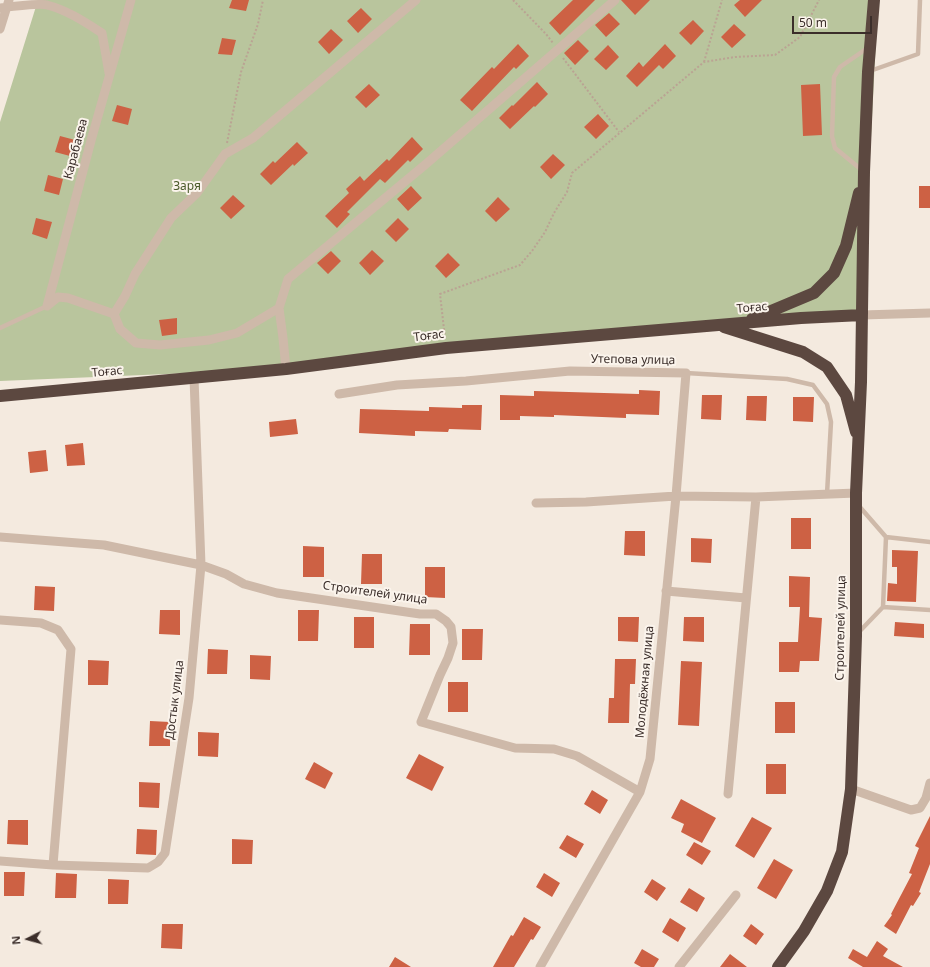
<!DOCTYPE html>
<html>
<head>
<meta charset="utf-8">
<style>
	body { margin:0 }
	#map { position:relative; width:930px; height:967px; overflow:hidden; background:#f4eadf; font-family:"Noto Sans",sans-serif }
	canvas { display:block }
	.north { position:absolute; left:8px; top:919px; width:40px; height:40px; -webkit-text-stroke:3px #fbf4ec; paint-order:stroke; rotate:264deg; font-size:11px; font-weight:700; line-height:16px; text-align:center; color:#3b2e2a }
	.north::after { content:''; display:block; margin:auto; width:14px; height:18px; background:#3b2e2a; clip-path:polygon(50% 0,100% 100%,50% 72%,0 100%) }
	.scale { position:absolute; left:792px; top:16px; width:80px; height:18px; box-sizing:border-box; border:2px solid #3b2e2a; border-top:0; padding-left:5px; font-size:12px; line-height:14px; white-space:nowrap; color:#3b2e2a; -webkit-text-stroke:3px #fbf4ec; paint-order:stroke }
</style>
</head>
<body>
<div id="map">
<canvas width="930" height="967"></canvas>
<div class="north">N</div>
<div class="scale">50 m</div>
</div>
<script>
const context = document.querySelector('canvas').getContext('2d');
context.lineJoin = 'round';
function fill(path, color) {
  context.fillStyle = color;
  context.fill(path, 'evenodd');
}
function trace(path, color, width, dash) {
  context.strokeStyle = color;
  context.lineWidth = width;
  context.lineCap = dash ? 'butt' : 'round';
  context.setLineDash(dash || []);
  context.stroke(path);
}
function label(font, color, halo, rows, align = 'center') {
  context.font = font + ' "Noto Sans",sans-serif';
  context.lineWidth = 4;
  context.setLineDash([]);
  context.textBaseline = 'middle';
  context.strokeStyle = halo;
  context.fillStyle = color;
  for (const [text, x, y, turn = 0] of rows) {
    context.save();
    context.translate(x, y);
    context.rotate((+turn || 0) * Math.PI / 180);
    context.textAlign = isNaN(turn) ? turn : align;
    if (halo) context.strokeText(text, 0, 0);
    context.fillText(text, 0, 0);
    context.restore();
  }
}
fill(new Path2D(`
	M38,0H878L862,315L742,323L286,369L0,381V122Z`), '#b9c59d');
fill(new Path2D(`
	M232,0H249L246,11L229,8Z
	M573,0H595L560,35L549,23Z
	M621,0H650L635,15Z
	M740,0H762L745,17L734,5Z
	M361,8L372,19L358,33L347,21Z
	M609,13L620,24L606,37L595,25Z
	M693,20L704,31L691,45L679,33Z
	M734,24L746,35L732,48L721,37Z
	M331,29L343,40L329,54L318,42Z
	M222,38L236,40L232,55L218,54Z
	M578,40L589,51L575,65L564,53Z
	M518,44L529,56L516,69L514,67L472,111L460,100L492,67L494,69Z
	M665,44L676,56L663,69L659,65L637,87L626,76L639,62L643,67Z
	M608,45L619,57L606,70L594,59Z
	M537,82L548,94L535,107L534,106L510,129L499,118L512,105L513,106Z
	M369,84L380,95L366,108L355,97Z
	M820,84L822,135L803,136L801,85Z
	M117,105L132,109L128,125L112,121Z
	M598,114L609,126L596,139L584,127Z
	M60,136L75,140L70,156L55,152Z
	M412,137L423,149L410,162L408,160L385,183L380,179L347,212L350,214L337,228L325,216L349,193L346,189L360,176L364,181L387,159L389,161Z
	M297,142L308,153L294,166L293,164L271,185L260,174L273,161L275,163Z
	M553,154L565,165L551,179L540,167Z
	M48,175L63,179L59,195L44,191Z
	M411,186L422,198L408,211L397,199Z
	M919,186H930V208H919Z
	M233,195L245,206L231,219L220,208Z
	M498,197L510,209L496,222L485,211Z
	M36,218L52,222L47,239L32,234Z
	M398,218L409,229L396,242L385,231Z
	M372,250L384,261L370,275L359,263Z
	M331,251L341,261L328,274L317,263Z
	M448,253L460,265L446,278L435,266Z
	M177,318V334L162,336L159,320Z
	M639,390L660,391L659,415L626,414V418L554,415V417L520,416V420H500V395L534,396V391L639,394Z
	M702,395H722L721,420L701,419Z
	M747,396H767L766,421L746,420Z
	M793,397H814L813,422L793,421Z
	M462,405H482L481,430L449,429L448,432L415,431V436L359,433L360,409L429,411V407L462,408Z
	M296,419L298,434L270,437L269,422Z
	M83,443L85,465L67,466L65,445Z
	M46,450L48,471L30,473L28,452Z
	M791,518H811V549H791Z
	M625,531H645V556L624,555Z
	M691,538L712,539L711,563L691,562Z
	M303,546L324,547V577H303Z
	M892,550L918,551L916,602L887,601L888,583L897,584V567H892Z
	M362,554H382V584H361Z
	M425,567H445V598L425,597Z
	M789,576L810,577L809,617L822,618L819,661H800L799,672H779V642H798L800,607H789Z
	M35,586L55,587L54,611L34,610Z
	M160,610H180V635L159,634Z
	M298,610H319L318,641H298Z
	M354,617H374V648H354Z
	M618,617H639L638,642L618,641Z
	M684,617H704V642L683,641Z
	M895,622L924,624V638L894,636Z
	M410,624H430V655H409Z
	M462,629H483L482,660H462Z
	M208,649L228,650L227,674H207Z
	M250,655L271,656L270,680L250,679Z
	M615,659H636L635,684H630L629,723H608L609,698H614Z
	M88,660L109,661L108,685H88Z
	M681,661L702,662L699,726L678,725Z
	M448,682H468V712H448Z
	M775,702H795V733H775Z
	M150,721L170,722V746H149Z
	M198,732L219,733L218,757L198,756Z
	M419,754L444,767L432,791L406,778Z
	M314,762L333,773L325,789L305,779Z
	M766,764H786V794H766Z
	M139,782L160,783L159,808L139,807Z
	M592,790L608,800L600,814L584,804Z
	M681,799L716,818L702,843L681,832L684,824L671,818Z
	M930,816V864L919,892L921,893L913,906L911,905L896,934L884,926L892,915L891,914L912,874L909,873L919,848L915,846Z
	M752,817L772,828L754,858L735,846Z
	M8,820H28V845L7,844Z
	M137,829L157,830L156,855L136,854Z
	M567,835L584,844L576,858L559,848Z
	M232,839L253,840L252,864H232Z
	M694,842L711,851L702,865L686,855Z
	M774,859L793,870L776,899L757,888Z
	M4,872H25L24,896H4Z
	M56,873L77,874L76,898H55Z
	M544,873L560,883L552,897L536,887Z
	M108,879L129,880L128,904H108Z
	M652,879L666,888L657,901L644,892Z
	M689,888L705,898L697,912L680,902Z
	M524,917L541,927L533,940L531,939L514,967H493L511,935L513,936Z
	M670,918L686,928L678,942L662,932Z
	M162,924H183L182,949L161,948Z
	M751,924L764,934L756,945L743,936Z
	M877,941L888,949L883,956L903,967H863L848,958L853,949L867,957Z
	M642,949L659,959L654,967H641L634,963Z
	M730,954L747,967H720Z
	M395,957L411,967H389Z`), '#cd6144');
trace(new Path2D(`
	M513,0L546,34L553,43
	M563,58L619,132
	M704,62L722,0
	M227,143L241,72L258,24L263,0
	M445,338L440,294L520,265L532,251L545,232L554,213L567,192L572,173L704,62L735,57L775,55L800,37L819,0`), '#baa393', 2, [2, 2]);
trace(new Path2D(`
	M870,71L918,54L920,0
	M863,171L835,148L832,136L834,77L840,67L869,47
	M0,328L47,306
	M686,373L787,379L813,385L827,404L831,422L827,494
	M886,537L930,542
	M883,607L930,610
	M858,633L883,607L886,537L859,506`), '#ceb9a9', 4.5);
trace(new Path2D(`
	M0,8C8,7 40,3 47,5C67,10 85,22 102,33L109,73
	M0,29L9,0
	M47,306L58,297L68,298L114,314L125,296L135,274L171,218L197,193L225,154L253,138L416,0
	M47,306L92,137L131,0
	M114,314L120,329L136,343L160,345L209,340L237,333L279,308
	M862,315L930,313
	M286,369L283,338L279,308L288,279L426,164L615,0
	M339,394L397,385L466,381L570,371L686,373L676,496L650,759L640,792L540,967
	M536,503L586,502L676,496L756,497L856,493
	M0,537L104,545L201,565L226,574L244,584L277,593L420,614H436L446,621L451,627L453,643L448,658L440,675L421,722L515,748L554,749L577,756L640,792
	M666,591L746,598
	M0,620L41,623L58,630L71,649L53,865
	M851,789L911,810L920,808L926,798L930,783
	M728,794L756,497
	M0,861L53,865L148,868L158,862L165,853L189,698L201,565L194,378
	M679,967L736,895`), '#ceb9a9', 9);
trace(new Path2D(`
	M752,319L814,293L834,273L846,246L859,193
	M724,327L803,352L827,367L846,395L856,432
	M0,396L286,369L446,348L801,318L862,315
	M778,967L804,931L827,891L842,852L851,789L856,636V493L861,382L864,172L868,72L874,0`), '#5c4840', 12);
label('12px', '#3b2e2a', '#fbf4ec', [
	["Карабаева",76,149,-75],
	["Тоғас",752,308,-5],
	["Тоғас",429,336,-7],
	["Утепова улица",633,360,1],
	["Тоғас",107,372,-5],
	["Строителей улица",375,593,8],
	["Строителей улица",841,628,-89],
	["Молодёжная улица",645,682,-85],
	["Достык улица",175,700,-83]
]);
label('12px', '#4b5b2b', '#fbf4ec', [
	["Заря",187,187]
]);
</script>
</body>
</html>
